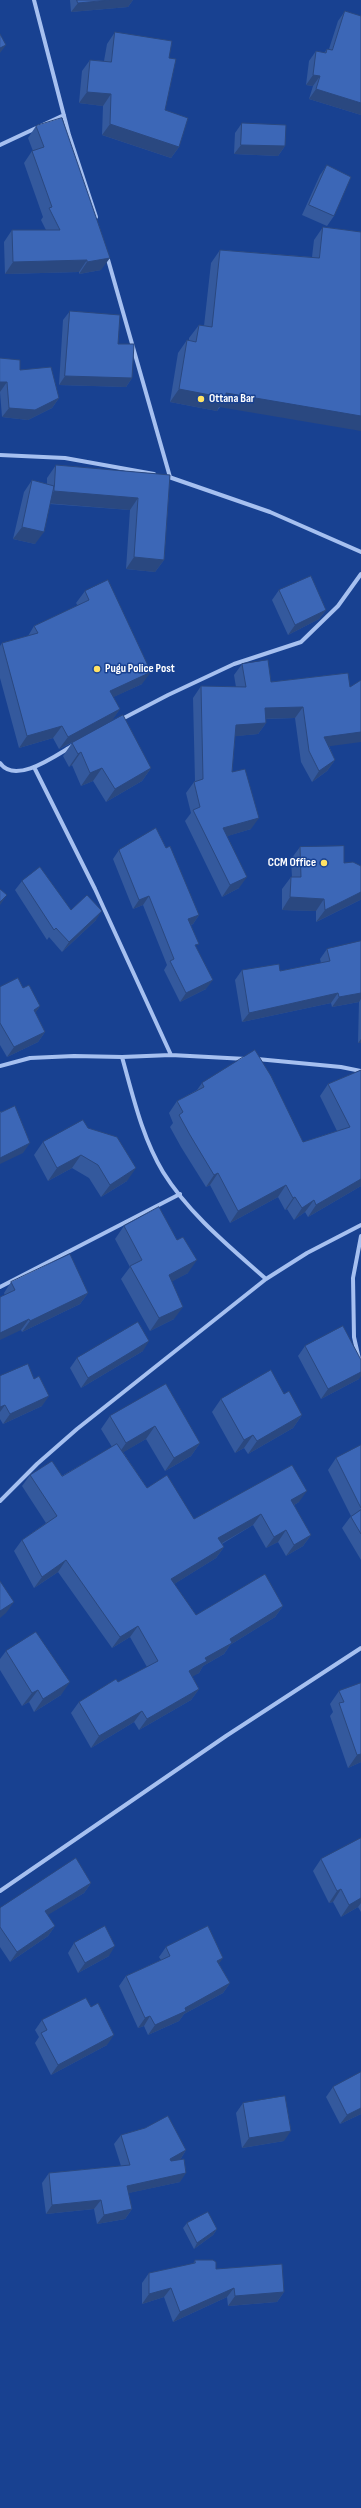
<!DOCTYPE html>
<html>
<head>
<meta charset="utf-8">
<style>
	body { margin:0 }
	canvas { display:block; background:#184191 }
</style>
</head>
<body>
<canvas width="361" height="2508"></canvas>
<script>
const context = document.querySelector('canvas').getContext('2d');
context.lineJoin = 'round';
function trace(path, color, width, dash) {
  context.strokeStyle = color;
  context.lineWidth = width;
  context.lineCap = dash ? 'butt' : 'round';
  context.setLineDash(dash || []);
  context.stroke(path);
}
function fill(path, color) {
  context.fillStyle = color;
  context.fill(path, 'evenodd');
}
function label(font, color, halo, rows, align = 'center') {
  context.font = font + ' "Sofia Sans Condensed",sans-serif';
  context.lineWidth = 3;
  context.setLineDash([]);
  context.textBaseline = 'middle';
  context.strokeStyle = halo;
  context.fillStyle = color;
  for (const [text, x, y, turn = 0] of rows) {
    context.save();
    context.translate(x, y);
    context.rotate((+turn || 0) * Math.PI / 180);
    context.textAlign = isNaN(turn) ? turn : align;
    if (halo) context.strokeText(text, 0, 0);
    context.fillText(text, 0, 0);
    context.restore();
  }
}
trace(new Path2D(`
	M34,0L69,135L96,217
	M0,145L64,115
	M107,256L170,477
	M0,455L65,458L154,474
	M169,477L270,512L361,552
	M120,720L168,695L234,664L301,642L338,606L361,574
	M0,763C15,785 55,756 72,746
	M34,767L95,889L171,1055
	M122,1057C133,1096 142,1137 163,1172C189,1214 230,1247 266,1279
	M257,1059L341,1067L361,1071
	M0,1066L30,1058L74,1056L122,1057L171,1055L246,1059
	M361,1236L353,1278L354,1337L361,1368
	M0,1287L180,1194
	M0,1501L37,1464L77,1429L266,1279L307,1253L361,1225
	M0,1891L226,1736L361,1648`), '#a6c0f0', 4);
fill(new Path2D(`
	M70,0H133L128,7L71,12Z
	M345,11L361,16V115L309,99L313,86L306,85L309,61L316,51L324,53L327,49H329L338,21Z
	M115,32L169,58L165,110L179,147L171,158L102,135L103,106L79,103L82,71L90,60L104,61L107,44Z
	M242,123L285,146L278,156L234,154L235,133Z
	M36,126L101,270L79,274V272L5,274L4,242L12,230H46L41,220L43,217L24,163L32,151H33L28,138Z
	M327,165L334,216L327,226L302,215L320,175Z
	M323,227L361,232L217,411L170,402L178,353L187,340L189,341V338L199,325L204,326L211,263L220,250L312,257L314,240Z
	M70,311L118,344L132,378L126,387L59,385L63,320Z
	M0,358L20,370L59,398L52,408L28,420L2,417L0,392Z
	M56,465L170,475L164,560L155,572L126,569L130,510L50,504L35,544L13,539L24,492L32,480L47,484V478Z
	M279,590L326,610L319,619L288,635L272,600Z
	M85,591L142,684L113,697L120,709L111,721L151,768L142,781L106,802L93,781L81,786L72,765L69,767L63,756L72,743L59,749L53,738L19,748L0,678V646L2,643L28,636L34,626L78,606L76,603Z
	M242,664L271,682L348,673L329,746L335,760L327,771L312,782L301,762L295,718L266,719V723L258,734L235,736L232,772L251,829L227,836L239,888L222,897L185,821L191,813L186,793L194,782L195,781L193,698L201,686L236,687L234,675Z
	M300,847L344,863L360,900L316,922V911L282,910V889L291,877H292L291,859Z
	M119,850L199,915L193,924L191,925L206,989L180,1002L164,970L167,965L143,905L133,909L113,859Z
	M22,881L71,910L96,920L62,952L49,937L47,940L15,890Z
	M361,941V1043H358L359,1002L332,1007L331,1003L242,1022L235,980L242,970L280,971L321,963L320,959L327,949Z
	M0,987L23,988L40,1006L35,1013L45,1032L38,1042L7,1057L0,1045Z
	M361,1070V1186L308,1217L305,1212L294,1220L287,1209L285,1210L278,1197L230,1223L210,1185L206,1187L181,1147L170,1127L173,1123L169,1113L177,1101L197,1090L202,1083L303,1142L337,1131L320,1096L328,1084Z
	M88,1128L127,1181L101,1197L89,1178L72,1168L48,1181L34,1155L43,1142Z
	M124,1226L188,1273L172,1281L174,1319L150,1331L121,1279L130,1267L115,1239Z
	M11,1282L88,1293L80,1304L22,1332L4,1293Z
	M305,1346L359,1379L321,1399L298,1356Z
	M143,1351L81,1388L70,1368L77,1358Z
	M0,1376L42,1406L3,1424L0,1419Z
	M166,1384L200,1443L191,1456L165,1471L146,1439L123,1452L147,1488L194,1519L299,1502L294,1505L311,1535L303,1546L286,1556L278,1542L266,1548L253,1525L222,1544L224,1547L216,1558L174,1584L196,1615L283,1606L275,1617L230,1645L224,1654L203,1666L199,1673L192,1676L199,1689L191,1700L139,1730L134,1722L91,1748L71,1713L79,1702L118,1682L147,1667L130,1637L112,1648L58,1572L34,1588L14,1551L22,1540L46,1523L22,1486L30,1475L62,1476L112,1447L101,1429L110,1416Z
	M284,1394L302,1415L293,1428L248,1454L244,1448L235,1453L212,1412L221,1399Z
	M361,1445V1560L342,1528L351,1516L328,1470L336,1458Z
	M6,1651L61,1695L34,1712L29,1702L22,1706L0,1670V1659Z
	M361,1683V1762L348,1768L330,1716L333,1712L330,1704L339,1691Z
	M361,1838V1912L358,1907L341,1917L333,1902L329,1903L313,1871L321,1859Z
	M91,1883L84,1893L47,1915L55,1926L48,1936L10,1962L0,1947V1908Z
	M74,1943L109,1956L78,1973L68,1953Z
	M166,1947L219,1964L230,1983L223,1993L184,2014L179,2021L148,2035L144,2026L138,2028L119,1986L126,1976L161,1960L159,1957Z
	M42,2020L107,2045L51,2075L35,2043L39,2037L35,2030Z
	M361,2072V2114L340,2124L326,2097L333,2087Z
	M243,2103L284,2141L242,2148L236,2113Z
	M121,2135L186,2150L180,2160V2182L128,2193L132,2209L125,2219L97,2224L94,2209L46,2214L42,2183L49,2173L121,2166L114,2144Z
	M187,2223L217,2229L213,2235L194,2249L183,2228Z
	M195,2260L216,2269L284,2292L277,2302L228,2306L227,2297L173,2322L164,2297L142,2304V2283L149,2273L193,2264Z`), '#34599d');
fill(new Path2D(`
	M110,0H133L128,7L71,12L78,3Z
	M6,45L0,53V48Z
	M313,75L320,76L313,86L306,85Z
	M316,89L361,103V115L309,99Z
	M87,92L111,94L103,106L79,103Z
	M110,124L179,147L171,158L102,135Z
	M241,145L285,146L278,156L234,154Z
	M110,258L101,270L79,274L87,262Z
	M87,260L79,272L5,274L13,262Z
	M65,376L132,378L126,387L59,385Z
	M0,382H7L0,392Z
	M179,389L226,393L361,416V431L219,407L217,411L170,402Z
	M59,398L52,408L28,420L2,417L9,408Z
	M54,491L138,498L130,510L45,503Z
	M22,527L44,532L35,544L13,539Z
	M134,557L164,560L155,572L126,569Z
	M326,610L319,619L288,635L295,625Z
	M151,672L142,684L101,703L110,691Z
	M303,707L295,718L257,719L265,708Z
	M120,709L111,722L59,749L68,737Z
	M266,723L258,734L228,737L236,725Z
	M62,726L53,738L19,748L27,736Z
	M361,732V742L316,748L324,737Z
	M81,752L72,765L69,767L78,754Z
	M335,760L327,771L312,782L319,771Z
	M102,768L93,781L81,786L90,773Z
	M151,768L142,781L106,802L115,789Z
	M259,818L251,829L215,840L223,828Z
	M247,877L239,888L222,897L230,885Z
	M361,892V900H360L316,922L325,910Z
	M7,895L0,905V902Z
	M149,896L143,905L133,909L139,900Z
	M290,897L324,899L316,911L282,910Z
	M102,911L96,920L62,952L69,942Z
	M199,915L193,924L182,928L188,919Z
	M213,980L206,989L180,1002L186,993Z
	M338,993L331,1003L242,1022L249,1013Z
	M361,993V999L359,1002L332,1007L339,997Z
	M40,1006L33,1016L34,1010Z
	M45,1032L38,1042L7,1057L14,1047Z
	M361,1039V1043H358Z
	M30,1143L23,1153L0,1164V1158Z
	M81,1155L72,1168L48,1181L57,1168Z
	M136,1168L127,1181L101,1197L110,1185Z
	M218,1173L210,1185L206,1187L214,1175Z
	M361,1179V1186L308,1217L316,1205Z
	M286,1185L278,1197L230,1223L238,1211Z
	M295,1197L287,1209L285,1210L293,1198Z
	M314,1200L305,1212L294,1220L302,1208Z
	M197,1260L188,1273L160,1288L169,1275Z
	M88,1293L80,1304L22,1332L30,1321Z
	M183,1307L174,1319L150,1331L159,1318Z
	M29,1319L21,1330L0,1340V1333Z
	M149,1341L143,1351L81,1388L88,1378Z
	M361,1372V1376L359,1379L321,1399L328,1389Z
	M49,1396L42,1406L3,1424L10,1414Z
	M5,1405L0,1412V1407Z
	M302,1415L293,1428L248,1454L257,1441Z
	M155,1426L146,1439L117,1456L126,1443Z
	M253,1435L244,1448L235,1453L244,1440Z
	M200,1443L191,1456L165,1471L174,1458Z
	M307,1491L299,1502L283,1511L291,1500Z
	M261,1514L253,1525L210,1550L218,1538Z
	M286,1530L278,1542L266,1548L274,1537Z
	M311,1535L303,1546L286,1556L294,1545Z
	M224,1547L216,1558L163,1591L171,1579Z
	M66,1560L58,1572L34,1588L42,1577Z
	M14,1602L6,1613L0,1618V1611Z
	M283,1606L275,1617L230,1645L224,1654L203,1666L199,1673L181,1683L189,1671L230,1639Z
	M138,1626L130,1637L112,1648L120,1637Z
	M70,1682L61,1695L34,1712L43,1699Z
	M199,1689L191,1700L139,1730L147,1719Z
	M38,1690L29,1702L22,1706L32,1693Z
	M142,1711L134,1722L91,1748L99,1736Z
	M361,1754V1762L348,1768L357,1755Z
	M91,1883L84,1893L38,1921L45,1911Z
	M341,1889L333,1902L329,1903L337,1891Z
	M361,1898V1903L358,1907L341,1917L349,1905Z
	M55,1926L48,1936L10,1962L17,1952Z
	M115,1946L109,1956L78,1973L85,1963Z
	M223,1958L216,1968L217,1961Z
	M230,1983L223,1993L184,2014L179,2021L148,2035L155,2025L185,2008Z
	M150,2016L144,2026L138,2028L145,2018Z
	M114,2035L107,2045L51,2075L58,2065Z
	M361,2108V2114L340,2124L347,2115Z
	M291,2131L284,2141L242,2148L249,2138Z
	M186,2150L180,2160L164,2168L170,2159Z
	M186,2173L180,2182L120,2195L127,2186Z
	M101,2200L94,2209L46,2214L52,2205Z
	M132,2209L125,2219L97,2224L104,2215Z
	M217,2229L213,2235L194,2249L197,2243Z
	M171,2288L164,2297L142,2304L149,2294Z
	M234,2288L227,2297L173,2322L180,2312Z
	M284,2292L277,2302L228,2306L235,2296Z`), '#2a4880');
const building = new Path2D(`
	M77,0H110L78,3Z
	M345,11L361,16V103L316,89L320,76L313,75L316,51L326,53L327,49L332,50Z
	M115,32L172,41L169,58L176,59L165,110L188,118L179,147L110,124L111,94L87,92L90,60L111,62Z
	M0,34L6,45L0,48Z
	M62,118L110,258L87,262V260L13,262L12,230H60L49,208L52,207L32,151L44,147L36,126Z
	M242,123L286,125L285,146L241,145Z
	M327,165L351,177L334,216L309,205Z
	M323,227L361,232V416L226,393V398L179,389L187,340L196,342L199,325L212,327L220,250L319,258Z
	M70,311L120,315L118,344H134L132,378L65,376Z
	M0,358L20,360V370L51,367L59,398L35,410L9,408L7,382H0Z
	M56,465L170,475L164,560L134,557L138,498L54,491V486L44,532L22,527L32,480L54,486Z
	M311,576L326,610L295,625L279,590Z
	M108,580L151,672L110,691L120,709L68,737L62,726L27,736L2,643L38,633L34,626L89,600L85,591Z
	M268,660L271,682L348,673L350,687L361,680V732L324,737L335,760L319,771L309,751L303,707L265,708L266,723L236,725L232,772L245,769L259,818L223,828L247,877L230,885L193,810L200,807L194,782L203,779L201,686L246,687L242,664Z
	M123,715L151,768L115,789L102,768L90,773L81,752L78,754L72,743Z
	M156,828L166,848L170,846L199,915L188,919L199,944L195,945L213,980L186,993L170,961L174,959L149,896L139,900L119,850Z
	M344,846V863L353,862L361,866V892L325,910L324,899L290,897L291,877H301L300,847Z
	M40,867L71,910L87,895L102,911L69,942L56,928L54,930L22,881Z
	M0,889L7,895L0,902Z
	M361,941V993L339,997L338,993L249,1013L242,970L279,964L280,971L330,961L327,949Z
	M18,978L23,988L29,985L40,1006L34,1010L45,1032L14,1047L0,1023V987Z
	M255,1050L271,1076L303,1142L350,1127L328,1084L361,1070V1179L316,1205L314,1200L302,1208L295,1197L293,1198L286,1185L238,1211L218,1173L214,1175L190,1135L179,1115L183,1112L177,1101L204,1087L202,1083Z
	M15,1106L30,1143L0,1158V1111L1,1112Z
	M83,1120L88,1128L117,1137L136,1168L110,1185L98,1165L81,1155L57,1168L43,1142Z
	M159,1207L177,1240L183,1237L197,1260L169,1275L183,1307L159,1318L130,1266L142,1260L124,1226Z
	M70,1254L88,1293L30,1321L29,1319L0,1333V1297L15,1290L11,1282Z
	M138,1322L149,1341L88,1378L77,1358Z
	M343,1326L361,1360V1372L328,1389L305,1346Z
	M28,1364L34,1379L39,1376L49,1396L10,1414L5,1405L0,1407V1376Z
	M271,1370L284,1394L289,1391L302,1415L257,1441L253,1435L244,1440L221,1399Z
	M166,1384L200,1443L174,1458L155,1426L126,1443L110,1416Z
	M117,1444L147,1488L167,1475L194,1519L292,1465L307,1491L291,1500L311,1535L294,1545L286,1530L274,1537L261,1514L218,1538L224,1547L171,1579L196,1615L265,1574L283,1606L230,1639L232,1643L205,1658L207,1661L189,1671L199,1689L147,1719L142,1711L99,1736L79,1702L116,1679L118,1682L158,1661L138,1626L120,1637L66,1560L42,1577L22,1540L57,1516L30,1475L52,1461L62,1476Z
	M361,1445V1508L336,1458Z
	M361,1510V1534L351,1517Z
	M0,1581L14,1602L0,1611Z
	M36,1632L70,1682L43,1699L38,1690L32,1693L6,1651Z
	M361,1683V1754L357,1755L339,1703L344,1702L339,1691Z
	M361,1838V1898L349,1905L341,1889L337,1891L321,1859Z
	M76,1858L91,1883L45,1911L55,1926L17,1952L0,1927V1908Z
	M105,1926L115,1946L85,1963L74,1943Z
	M208,1926L223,1958L217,1961L230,1983L185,2008L186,2011L155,2025L150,2016L145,2018L126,1976L170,1956L166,1947Z
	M86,1998L91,2007L98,2003L114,2035L58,2065L41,2033L47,2030L42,2020Z
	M361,2072V2108L347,2115L333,2087Z
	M285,2096L291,2131L249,2138L243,2103Z
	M168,2116L186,2150L170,2159L171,2161L184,2159L186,2173L127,2186L132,2209L104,2215L101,2200L52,2205L49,2173L130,2165L121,2135L145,2128Z
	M208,2212L217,2229L197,2243L187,2223Z
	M195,2260H213L216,2262V2269L282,2264L284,2292L235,2296L234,2288L180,2312L171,2288L149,2294V2273L195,2263Z`);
fill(building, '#3c67b7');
trace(building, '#2a4880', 1);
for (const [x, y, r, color] of [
	[201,399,4,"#ffe265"],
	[97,669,4,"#ffe265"],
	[324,863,4,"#ffe265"]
]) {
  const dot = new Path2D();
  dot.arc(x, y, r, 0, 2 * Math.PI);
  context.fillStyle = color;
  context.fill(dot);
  trace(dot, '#184191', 1.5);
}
label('bold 12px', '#fff', '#184191', [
	["Ottana Bar",209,399],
	["Pugu Police Post",105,669],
	["CCM Office",316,863,"right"]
], 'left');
</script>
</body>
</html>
